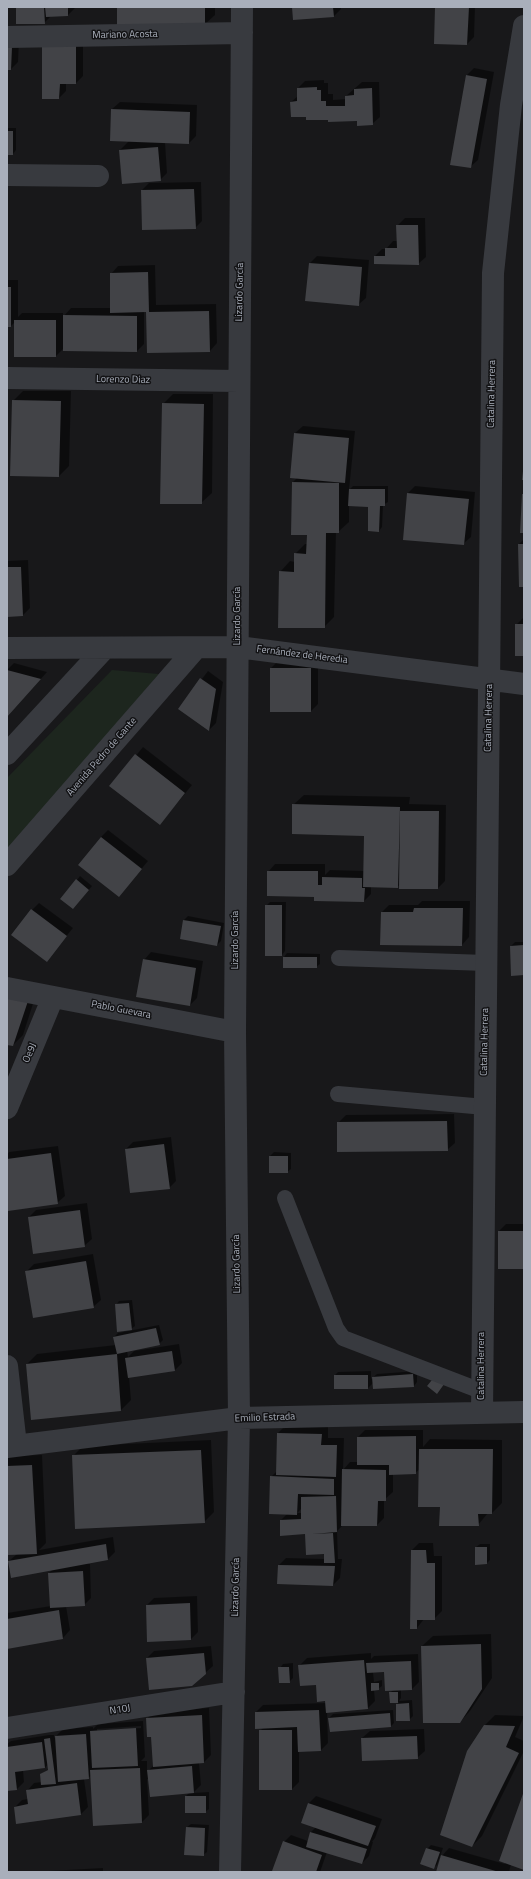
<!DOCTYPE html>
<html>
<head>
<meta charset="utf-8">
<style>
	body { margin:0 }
	#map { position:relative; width:531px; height:1879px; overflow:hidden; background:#18181a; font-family:"Titillium Web",sans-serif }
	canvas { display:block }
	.frame { position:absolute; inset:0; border:8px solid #a9afbb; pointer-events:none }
</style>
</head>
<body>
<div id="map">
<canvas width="531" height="1879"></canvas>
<div class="frame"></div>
</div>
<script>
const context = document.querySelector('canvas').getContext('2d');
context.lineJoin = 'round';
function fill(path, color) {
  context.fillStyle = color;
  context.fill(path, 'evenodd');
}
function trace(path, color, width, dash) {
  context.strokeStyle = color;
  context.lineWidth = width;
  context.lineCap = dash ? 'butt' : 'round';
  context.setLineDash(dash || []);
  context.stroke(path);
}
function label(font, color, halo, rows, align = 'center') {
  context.font = font + ' "Titillium Web",sans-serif';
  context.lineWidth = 3;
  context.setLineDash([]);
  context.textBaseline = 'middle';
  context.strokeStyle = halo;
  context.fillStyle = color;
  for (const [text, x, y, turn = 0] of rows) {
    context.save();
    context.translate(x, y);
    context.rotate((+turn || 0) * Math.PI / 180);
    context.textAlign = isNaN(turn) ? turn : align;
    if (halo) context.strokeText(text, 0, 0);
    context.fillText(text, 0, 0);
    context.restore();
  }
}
fill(new Path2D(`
	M112,670L159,674L7,852V778Z`), '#1d261e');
fill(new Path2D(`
	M17,7H75V8L68,15L51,16L44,23Z
	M118,7H215V15L204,25Z
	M293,7H341V9L334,16Z
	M436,7H475L474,37L467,44Z
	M83,39V76L76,83H66V91L59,98L43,47Z
	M7,40H19L18,62L11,69H7Z
	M474,68L494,72L478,160L470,167L467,75Z
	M324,80V83H328V94H333V100L346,99V96L362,82H379L380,117L372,124L358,120L308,116L291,102L298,96V88L305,81Z
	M120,102L197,105L196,136L189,143L165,142L167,173L160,180L123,183L120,150L129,141L112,109Z
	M7,128H16V150L13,154H7Z
	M201,182L202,221L195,228L143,229L142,190L149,183Z
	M405,218H425L426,257L418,264L375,256L382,249H386L393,241H398V225Z
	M317,256L369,260L366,298L358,305L310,263Z
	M155,265L156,305L216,304L217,343L210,351L148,352L147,311H144V344L137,351L64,348L56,356L15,322L11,326H7V280H18V317L22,313H63V317L71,308H111V274L118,266Z
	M23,391H71L69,466L59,476L13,401Z
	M173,394H213L212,493L201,503L163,404Z
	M303,426L355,431L349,490L353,486H388V502L383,505L382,527L379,531L369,506L349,505V522L338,532H336L334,617L324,627L280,572L290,561L295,562V554L305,544H308V534L293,482L298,477L295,433Z
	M415,486L475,492L471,537L463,544L408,493Z
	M524,539V586L519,544Z
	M28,560L30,608L23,615L7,616V561Z
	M524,617V655L516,625Z
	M278,661H318V704L311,711L271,668Z
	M14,663L47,672L7,717V670Z
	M208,671L223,682L216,723L209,730L179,709Z
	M143,747L192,785L160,824L111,786Z
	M304,795L410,797L409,804L446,805L445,881L438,888L400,885L397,887H371V894L364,901L315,896L268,872L275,864H325V875L330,870L364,871L365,835L293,805Z
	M108,830L148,861L119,896L101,837Z
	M80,876L92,886L77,904V880Z
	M422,901H470L469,937L462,945L382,912L389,905H418Z
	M270,902H286L285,951L282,955L266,906Z
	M39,903L73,928L46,961L32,910Z
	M188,916L224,923L221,941L217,945L181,938L184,920Z
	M515,942H524V974L511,946Z
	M151,952L203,961L197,998L190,1005L144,960Z
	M287,953L320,954V964L316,967H284V957Z
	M7,982L38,988L23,1035L13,1045L7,1044Z
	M454,1114L455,1143L447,1150L338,1123L346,1115Z
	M171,1137L176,1181L169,1188L126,1149L133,1142Z
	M58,1146L65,1196L57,1203L9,1209L7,1196V1155L9,1152Z
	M274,1152L291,1153V1169L287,1172L270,1156Z
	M87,1203L92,1239L84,1246L29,1217L36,1210Z
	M506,1224H524V1268L499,1231Z
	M93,1254L101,1300L93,1307L27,1271L34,1264Z
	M132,1300L135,1326L131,1329L116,1305L119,1301Z
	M159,1325L163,1340L159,1344L127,1350L128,1357L134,1351L179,1344L182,1363L175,1370L129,1377L131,1400L121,1410L27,1364L37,1354L116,1345L114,1337L118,1333Z
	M371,1371V1379L377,1374L417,1371V1382L414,1386L373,1383L368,1388L335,1375L338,1372Z
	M285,1426L328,1427V1438H344L343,1470L350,1462H358V1437L365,1430H423V1447L430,1439L502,1440V1503L492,1513H488L478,1525L441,1506L420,1469L415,1473L393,1474V1492L384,1500V1518L377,1525H343L337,1531L338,1559H342L340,1578L333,1585L279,1565L286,1558L325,1559V1553L308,1533L281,1520L288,1513L271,1477L277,1471L278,1433ZM302,1508V1513H297Z
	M211,1440L214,1512L204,1522L73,1456L83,1446Z
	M42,1455L46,1543L39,1550L113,1537L115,1552L108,1559L85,1563L90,1564L91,1598L84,1605L66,1606L70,1630L63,1638L7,1648V1613L51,1606L49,1573L53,1569L9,1561L17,1554H7V1456Z
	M419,1543H433L434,1556H442V1611L434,1619H424L417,1628L412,1550Z
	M480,1544H490V1560L487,1563L476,1547Z
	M197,1596L198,1632L191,1639L147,1605L154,1598Z
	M491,1634L492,1678L470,1711L460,1722H424L422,1646L433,1636Z
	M211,1646L213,1666L205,1673L147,1658L154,1651Z
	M371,1653V1659L374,1656L418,1654L419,1682L412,1689H401V1698L399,1701L412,1700L413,1716L409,1720L397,1704L399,1702H391L390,1693L394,1689L385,1671L373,1672L374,1682L382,1680V1686L378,1689L374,1690L375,1701L368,1708L327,1712L328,1743L321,1750L299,1751V1782L292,1789L260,1731L263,1728L256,1712L263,1705L326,1703L317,1684L299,1666L307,1658Z
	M293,1663V1678L289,1682L280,1668L283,1664Z
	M209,1708L211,1755L204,1762L199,1763L201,1785L193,1793L209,1792V1809L205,1812L186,1796L189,1793L147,1779L149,1815L142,1822L92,1775L88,1778L84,1779L88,1807L81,1814L15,1807L22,1800L28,1799L27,1791L34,1783L42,1782L41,1774L49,1769L48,1764L45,1768L23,1770L24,1782L17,1789L7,1790V1744L11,1741L49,1735H54V1738L63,1729L93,1727V1729L98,1724L143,1721L145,1757L141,1761H147V1772L154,1765L152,1736L147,1719L154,1711ZM141,1726V1728L97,1731V1729Z
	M393,1710L394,1723L391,1726L329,1718L333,1714Z
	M495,1715L524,1716L515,1737L524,1741V1751L482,1836L472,1846L485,1725Z
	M424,1729L425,1751L417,1758L362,1738L370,1731Z
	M524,1794V1869L511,1864L509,1872H437L441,1859L440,1858L449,1848L505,1864Z
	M316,1796L382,1819L375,1838L372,1842H373L369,1856L362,1863L327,1852L320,1872H272L284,1842L291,1835L308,1841L311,1832L316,1827L308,1804Z
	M191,1824L209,1825L207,1852L203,1855L187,1827Z
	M431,1845L443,1848L437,1865L433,1868L427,1849Z
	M103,1868V1872H31Z`), '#0007');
fill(new Path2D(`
	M16,7H44L45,24H16Z
	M45,7H68V16L46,17Z
	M117,7H205V26H117Z
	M292,7H333L334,17L293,20Z
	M435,7H469L467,45L434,44Z
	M42,46H76V84H60L59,99H42Z
	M7,47H12L11,70H7Z
	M466,75L487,79L471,168L450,165Z
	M317,87V90H321V101H326V106H345V96L354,95V89L372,88L373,125L357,126V121L328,122V120H306V117H291L290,102L297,101V88Z
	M111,109L190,112L189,144L110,141Z
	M7,131H13V155H7Z
	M158,147L161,181L122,184L119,150Z
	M194,189L196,229L142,230L141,190Z
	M396,225H418L419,265L374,264V256H385V248H397Z
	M309,263L362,267L359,306L305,301Z
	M148,272L149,312L209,311L210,352L147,353L146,312L110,313V273Z
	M7,287H11V327H7Z
	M63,315L137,316V352L63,351Z
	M14,320H56V357H14Z
	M12,400L61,401L59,477L10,476Z
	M162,403L204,404L202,504H160Z
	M294,433L349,438L345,483L290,478Z
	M523,471H524V480H522Z
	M292,482L339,483V533H326L325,628H278L279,571L294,572V553L306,554L307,535H291Z
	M349,489H385V506H380L379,532L368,531V507L348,506Z
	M407,493L469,499L464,545L403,540Z
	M522,494H524V533H520Z
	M518,544H524V587H519Z
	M7,567H21L23,616L7,617Z
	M515,624H524V656H515Z
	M270,668H311V712H270Z
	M7,670L41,679L7,717Z
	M200,678L216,689L209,731L178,709Z
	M135,754L185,793L160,825L109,786Z
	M292,804L400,807L398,888L363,887L364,836L292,834Z
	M400,811H439L438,889H399Z
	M101,837L142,869L119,897L78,865Z
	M267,871H318V885H312H322V877L362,878V888H365L364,902L314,901V897L267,896Z
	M76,879L89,890L73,909L60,899Z
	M265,905H282V956H265Z
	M414,908H463L462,946L380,945L381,912H413Z
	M31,909L67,936L47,962L11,935Z
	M183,920L221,926L217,946L180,939Z
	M524,945V975L511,976L510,946Z
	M283,957H317V968H283Z
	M143,959L196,968L190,1006L136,997Z
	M7,994L29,998L13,1046L7,1045Z
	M447,1121L448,1151L337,1152V1122Z
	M164,1144L170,1189L130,1193L125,1149Z
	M51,1153L58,1204L8,1211L7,1159Z
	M269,1156H288V1173H269Z
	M80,1210L85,1247L33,1254L28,1217Z
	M498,1231H524V1269H498Z
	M86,1261L94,1308L33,1318L25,1271Z
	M129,1303L132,1330L117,1332L115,1304Z
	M156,1328L160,1345L117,1354L113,1337Z
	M172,1351L175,1371L128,1378L125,1358Z
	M117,1354L121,1411L31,1420L26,1364Z
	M413,1374L414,1387L373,1389L372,1377Z
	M334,1375H368V1389H334Z
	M436,1375L447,1380L437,1394L427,1386Z
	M277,1433L322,1434L321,1445H337L336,1477L276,1475Z
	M416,1436V1474L389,1475V1465H357V1437Z
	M419,1449H493L492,1514H478L479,1526H439L440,1507H418Z
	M201,1450L205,1523L75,1529L72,1455Z
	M32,1465L37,1554L7,1555V1466Z
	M342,1469L386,1470V1501H378L377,1526H341Z
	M270,1476L334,1479V1495L298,1494L297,1515L269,1514Z
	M336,1496L337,1532L312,1534L333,1533L335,1563H324V1554L306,1555L305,1534L280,1536V1520L301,1519V1497Z
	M106,1544L108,1560L11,1578L8,1561Z
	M475,1547H487V1564L475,1565Z
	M411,1550H426L427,1563H435V1620H417V1629H410Z
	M278,1565L335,1566L333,1586L277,1584Z
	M83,1571L85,1606L50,1608L48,1573Z
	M190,1603L191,1640L147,1642L146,1605Z
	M59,1610L63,1639L7,1649V1619Z
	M481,1644L482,1689L460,1723H423L421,1646Z
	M204,1653L206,1674L192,1686L149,1690L146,1658Z
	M364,1660L368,1709L326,1713L325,1701L317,1702L316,1685L300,1686L298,1665Z
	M411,1661L412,1690L385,1691L384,1672L367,1673L366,1663Z
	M278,1667H289L290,1683H279Z
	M371,1683H379V1690L371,1691Z
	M389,1692H398V1703H390Z
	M409,1703L410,1721H396V1704Z
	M319,1710L321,1751L298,1752L297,1727L255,1729V1712Z
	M390,1713L391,1727L330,1732L328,1718Z
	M202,1715L204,1763L153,1767L151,1737H147L146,1718Z
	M484,1725L515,1726L506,1747L519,1753L472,1847L440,1835L467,1751Z
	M136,1728L138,1766L92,1768L90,1731Z
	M259,1730H292V1790H259Z
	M86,1734L89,1779L58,1782L55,1736Z
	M417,1736L418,1759L362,1761L361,1738Z
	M50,1738L56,1784L41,1785L40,1774L48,1770L44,1739Z
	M42,1742L45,1768L15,1772L17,1790L7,1791V1747Z
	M192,1766L194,1793L150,1797L147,1770Z
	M140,1768L142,1823L93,1826L90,1770Z
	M77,1783L81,1815L16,1824L14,1807L28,1804L26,1790Z
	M524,1791V1870L499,1861Z
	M185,1796H206V1813H185Z
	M308,1803L376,1826L368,1846L301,1823Z
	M186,1827L205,1828L204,1856L184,1855Z
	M310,1832L367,1849L362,1864L306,1847Z
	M283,1841L322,1855L316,1872L272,1871Z
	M426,1848L440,1852L434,1869L420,1864Z
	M441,1855L499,1872H436Z`), '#424347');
trace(new Path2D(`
	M339,958L486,963
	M338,1094L485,1107
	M285,1198L336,1328L343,1338L481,1391`), '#383a3f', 16);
trace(new Path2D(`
	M7,37L242,33
	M7,175L98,176
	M7,378L239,381
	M7,648L238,647L524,684
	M7,754L104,649
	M7,865L196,648
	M7,988L235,1032
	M7,1108L53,997
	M7,1366L16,1445
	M482,1413L493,273L511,105L524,26
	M7,1447L239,1418L524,1412
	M7,1728L234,1692
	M230,1872L239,1418L235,1032L242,7`), '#383a3f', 22);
label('10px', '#a9afbb', '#131315', [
	["Mariano Acosta",125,35,-1],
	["Lizardo García",240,292,-89],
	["Lorenzo Diaz",123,380,1],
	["Catalina Herrera",492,394,-89],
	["Lizardo García",238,616,-90],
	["Fernández de Heredia",302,655,7],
	["Catalina Herrera",489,718,-89],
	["Avenida Pedro de Gante",102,757,-49],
	["Lizardo García",236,940,-90],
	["Pablo Guevara",121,1010,11],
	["Catalina Herrera",485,1042,-89],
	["Oe9J",30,1053,-67],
	["Lizardo García",237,1264,-91],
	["Catalina Herrera",482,1366,-90],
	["Emilio Estrada",265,1418,-2],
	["Lizardo García",236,1587,-89],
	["N10J",120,1710,-9]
]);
</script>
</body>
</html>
